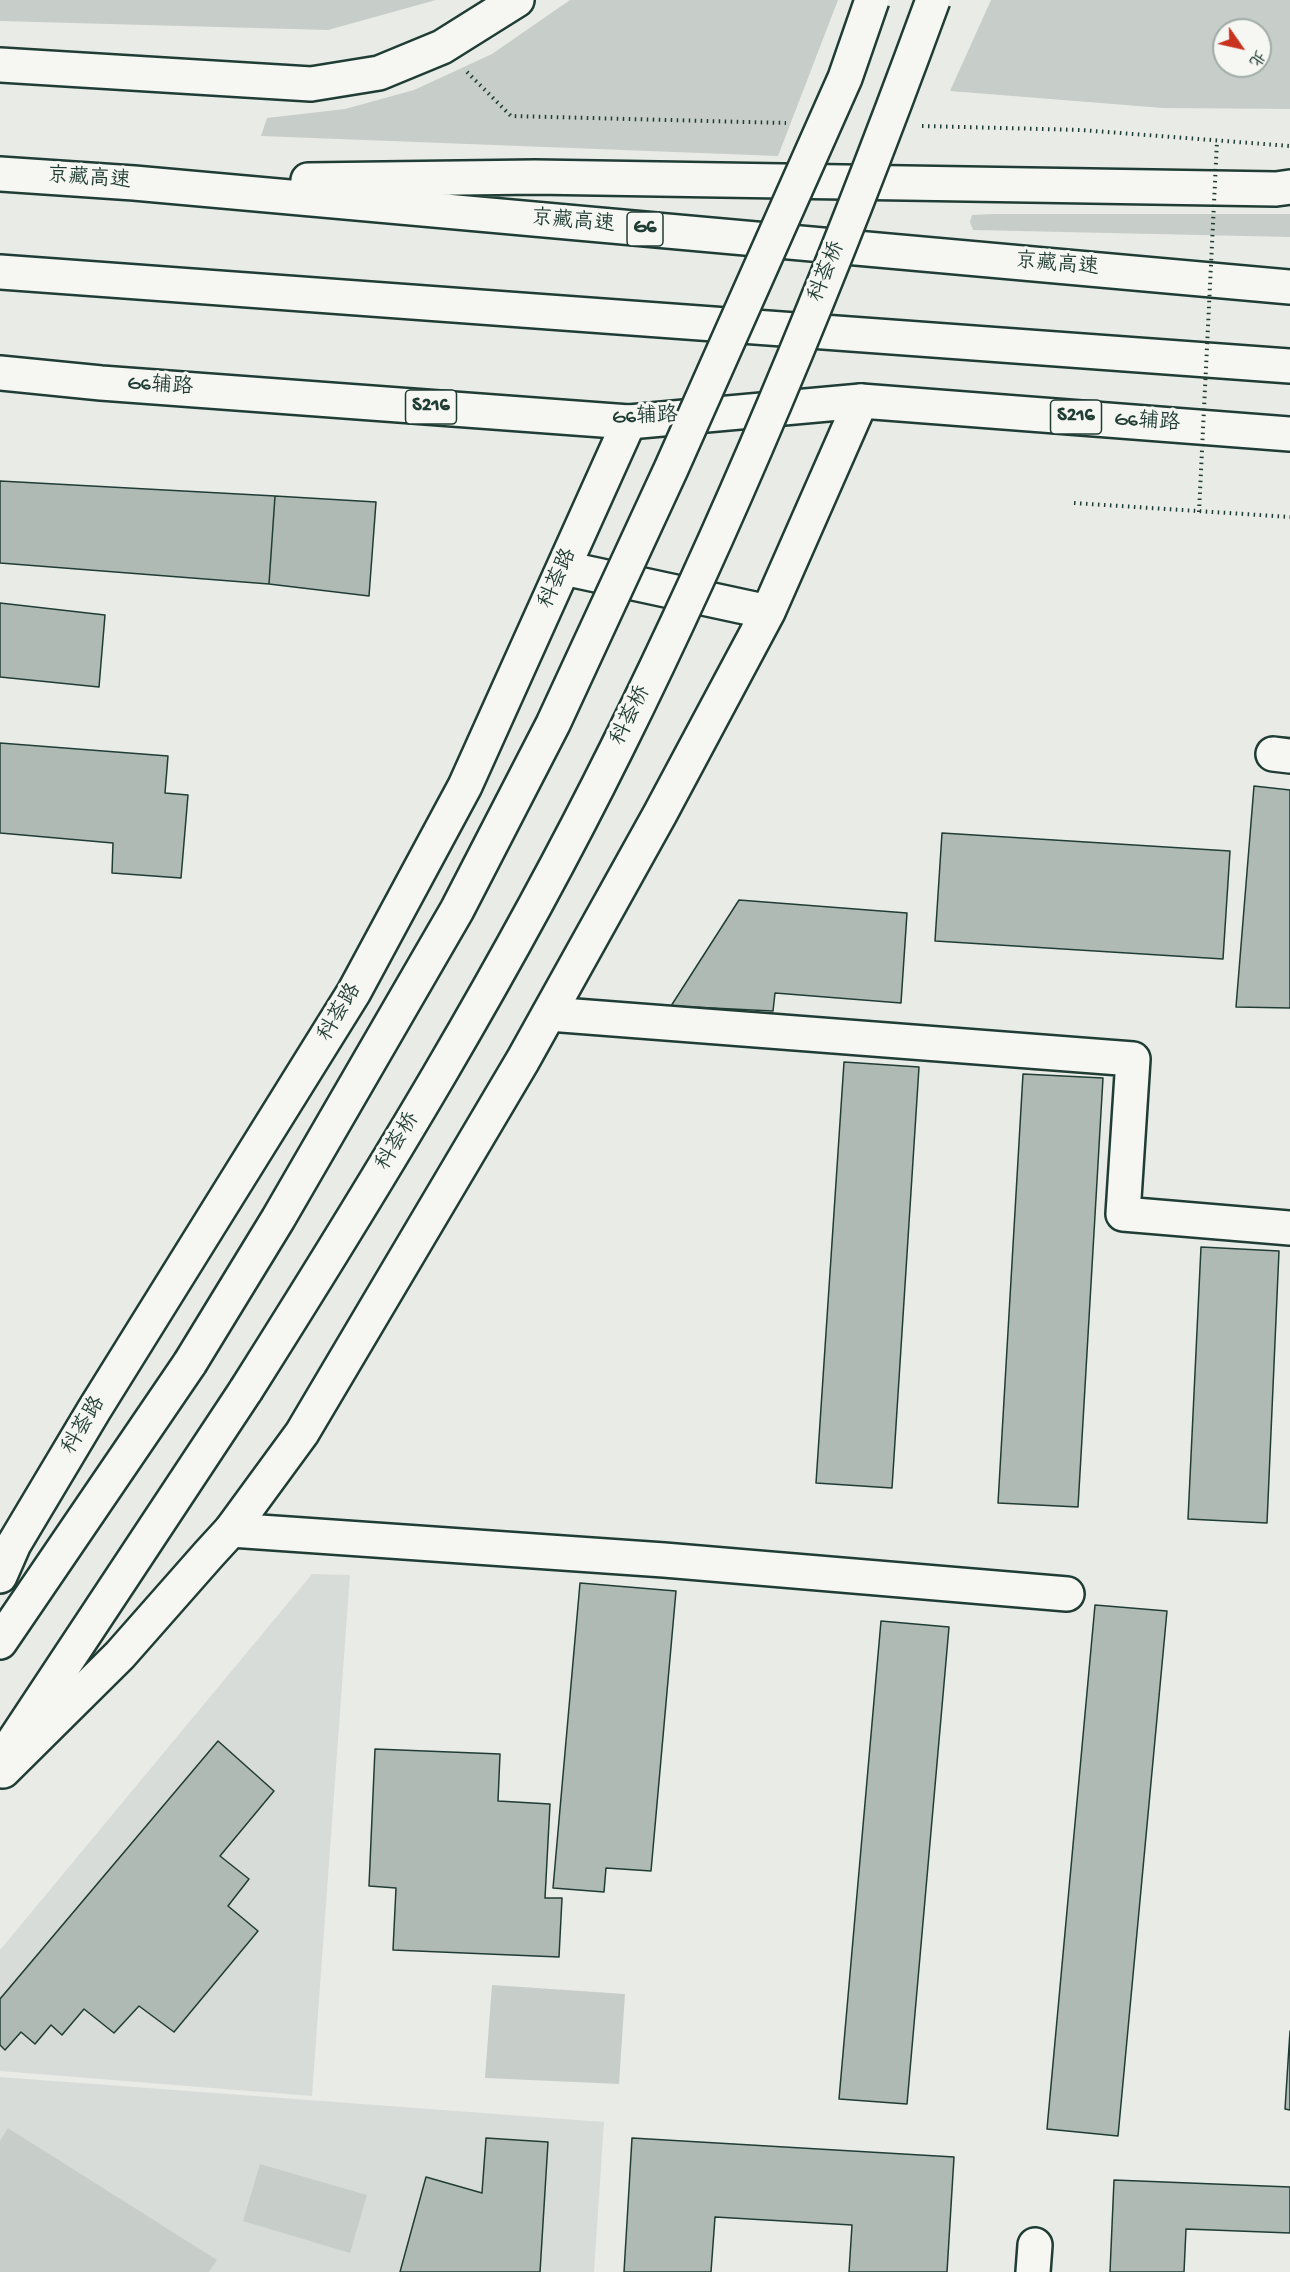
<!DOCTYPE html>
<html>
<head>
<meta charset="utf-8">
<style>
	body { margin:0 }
	#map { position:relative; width:1290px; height:2272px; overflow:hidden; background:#e9ebe7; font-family:"Gochi Hand","LXGW WenKai TC",sans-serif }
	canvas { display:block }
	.north { position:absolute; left:1212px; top:18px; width:60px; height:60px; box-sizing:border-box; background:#f6f6f2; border:2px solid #a0aca6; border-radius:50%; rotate:124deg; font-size:16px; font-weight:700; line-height:24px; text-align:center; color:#1f3d34 }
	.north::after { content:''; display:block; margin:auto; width:21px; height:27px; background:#c8321e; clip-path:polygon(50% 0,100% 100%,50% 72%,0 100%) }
</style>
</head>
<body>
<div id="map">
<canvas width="1290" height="2272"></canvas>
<div class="north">北</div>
</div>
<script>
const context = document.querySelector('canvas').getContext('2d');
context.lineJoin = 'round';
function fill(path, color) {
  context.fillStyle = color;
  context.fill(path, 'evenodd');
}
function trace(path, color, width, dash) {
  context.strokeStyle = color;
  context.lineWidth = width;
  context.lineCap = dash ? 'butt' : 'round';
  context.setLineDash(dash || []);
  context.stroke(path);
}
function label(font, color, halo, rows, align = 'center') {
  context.font = font + ' "Gochi Hand","LXGW WenKai TC",sans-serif';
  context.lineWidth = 6;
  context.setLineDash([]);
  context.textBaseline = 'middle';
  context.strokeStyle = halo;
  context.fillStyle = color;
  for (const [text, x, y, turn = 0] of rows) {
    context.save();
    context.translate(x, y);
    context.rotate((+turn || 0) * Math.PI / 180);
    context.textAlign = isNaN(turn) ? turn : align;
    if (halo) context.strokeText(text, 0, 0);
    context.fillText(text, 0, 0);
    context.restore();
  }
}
fill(new Path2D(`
	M312,1574L350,1575L312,2096L0,2071V1950Z
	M0,2077L604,2122L594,2272H0Z`), '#d8dcd8');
fill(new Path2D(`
	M0,0H436L328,30L0,21Z
	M570,0H838L778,156L261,136L267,118L345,109L414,90L492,54Z
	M991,0H1290V109L1163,108L950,91ZM1224,30H1260V66H1224Z
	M993,214H1290V237L973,230L970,222L972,215Z
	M492,1985L625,1994L619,2084L485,2078Z
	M8,2128L217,2260L209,2272H0V2141Z
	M260,2164L367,2195L350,2253L243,2221Z`), '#c7cec9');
const building = new Path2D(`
	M0,481L275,496L269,584L0,563Z
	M275,496L376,502L369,596L269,584Z
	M0,603L105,615L99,687L0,677Z
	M0,743L168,756L165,793L188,795L181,878L112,873L113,843L0,833Z
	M1254,786L1290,790V1008L1236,1007Z
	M942,833L1230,851L1223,959L935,941Z
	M739,900L907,913L901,1003L775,993L773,1011L671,1006Z
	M844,1062L919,1067L892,1488L816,1483Z
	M1023,1074L1103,1078L1078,1507L998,1503Z
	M1201,1247L1279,1251L1267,1523L1188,1519Z
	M580,1583L676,1591L651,1871L606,1868L604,1892L553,1888Z
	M1095,1605L1167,1611L1118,2136L1047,2129Z
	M881,1621L949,1627L907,2104L839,2099Z
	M218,1741L274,1791L220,1856L249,1879L228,1906L258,1931L174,2032L139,2006L114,2033L84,2009L62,2035L51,2025L35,2044L21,2032L5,2050L0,2045V1999Z
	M375,1749L500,1754L498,1801L550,1804L545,1898H562L559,1957L393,1950L396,1888L369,1886Z
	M1290,2031V2110L1285,2109Z
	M486,2138L548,2142L540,2272H400L426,2177L482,2193Z
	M632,2138L954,2157L947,2272H849L852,2225L715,2217L711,2272H624Z
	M1114,2180L1290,2187V2233L1186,2229L1184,2272H1110Z`);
fill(building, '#b0bab5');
trace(building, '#1f3d34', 1.5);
const minor = new Path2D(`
	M1273,754L1290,756
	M549,1014L1133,1059L1123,1214L1290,1228
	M231,1530L664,1560L1067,1594
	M1033,2272L1035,2245`);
const tertiary = new Path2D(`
	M564,568L768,612
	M0,1576L14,1544L94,1410L354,992L465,786L629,422
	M3,1771L120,1655L209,1554L231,1530L302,1433L523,1060L660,814L768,612L861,401`);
const primary = new Path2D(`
	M0,65L311,84L379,73L442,47L517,0
	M0,373L101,383L629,422L861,401L1290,434
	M0,1642L190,1363
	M0,1762L246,1390`);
const motorway = new Path2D(`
	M0,174L134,183L1290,287
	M308,180L535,177L1276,189L1290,187
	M0,272L1290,366`);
trace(minor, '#1f3d34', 38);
trace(tertiary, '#1f3d34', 38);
trace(primary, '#1f3d34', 38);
trace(motorway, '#1f3d34', 38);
trace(new Path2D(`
	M467,72L511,116L786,123
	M922,126L1081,130L1290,146
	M1074,503L1290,517`), '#1f3d34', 4, [1.5, 4.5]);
trace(minor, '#f6f6f2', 33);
trace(tertiary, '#f6f6f2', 33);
trace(primary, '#f6f6f2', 33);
trace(motorway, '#f6f6f2', 33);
const primaryBridge = new Path2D(`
	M190,1363L278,1219L457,910L553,724L671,469L845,78L872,0
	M246,1390C378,1181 507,970 617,748C738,505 840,254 933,0`);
trace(primaryBridge, '#1f3d34', 38, []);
trace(new Path2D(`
	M1199,512L1217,141`), '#1f3d34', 4, [1.5, 4.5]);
trace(primaryBridge, '#f6f6f2', 33);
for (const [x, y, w] of [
	[645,229,36],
	[431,407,51],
	[1076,417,51]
]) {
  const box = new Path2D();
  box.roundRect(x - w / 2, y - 17, w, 34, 4.5);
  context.fillStyle = '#f6f6f2';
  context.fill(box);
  trace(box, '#1f3d34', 1.5);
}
label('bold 20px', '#1f3d34', null, [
	["G6",645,229],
	["S216",431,407],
	["S216",1076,417]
]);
label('21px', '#1f3d34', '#f6f6f2', [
	["京藏高速",89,180,4],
	["京藏高速",573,223,5],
	["京藏高速",1057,266,5],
	["科荟桥",828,272,-68],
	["G6辅路",160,387,4],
	["G6辅路",645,418,-2],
	["G6辅路",1147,423,4],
	["科荟路",559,579,-66],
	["科荟桥",632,716,-64],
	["科荟路",341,1013,-59],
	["科荟桥",399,1142,-59],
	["科荟路",85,1426,-59]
]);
</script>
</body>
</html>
